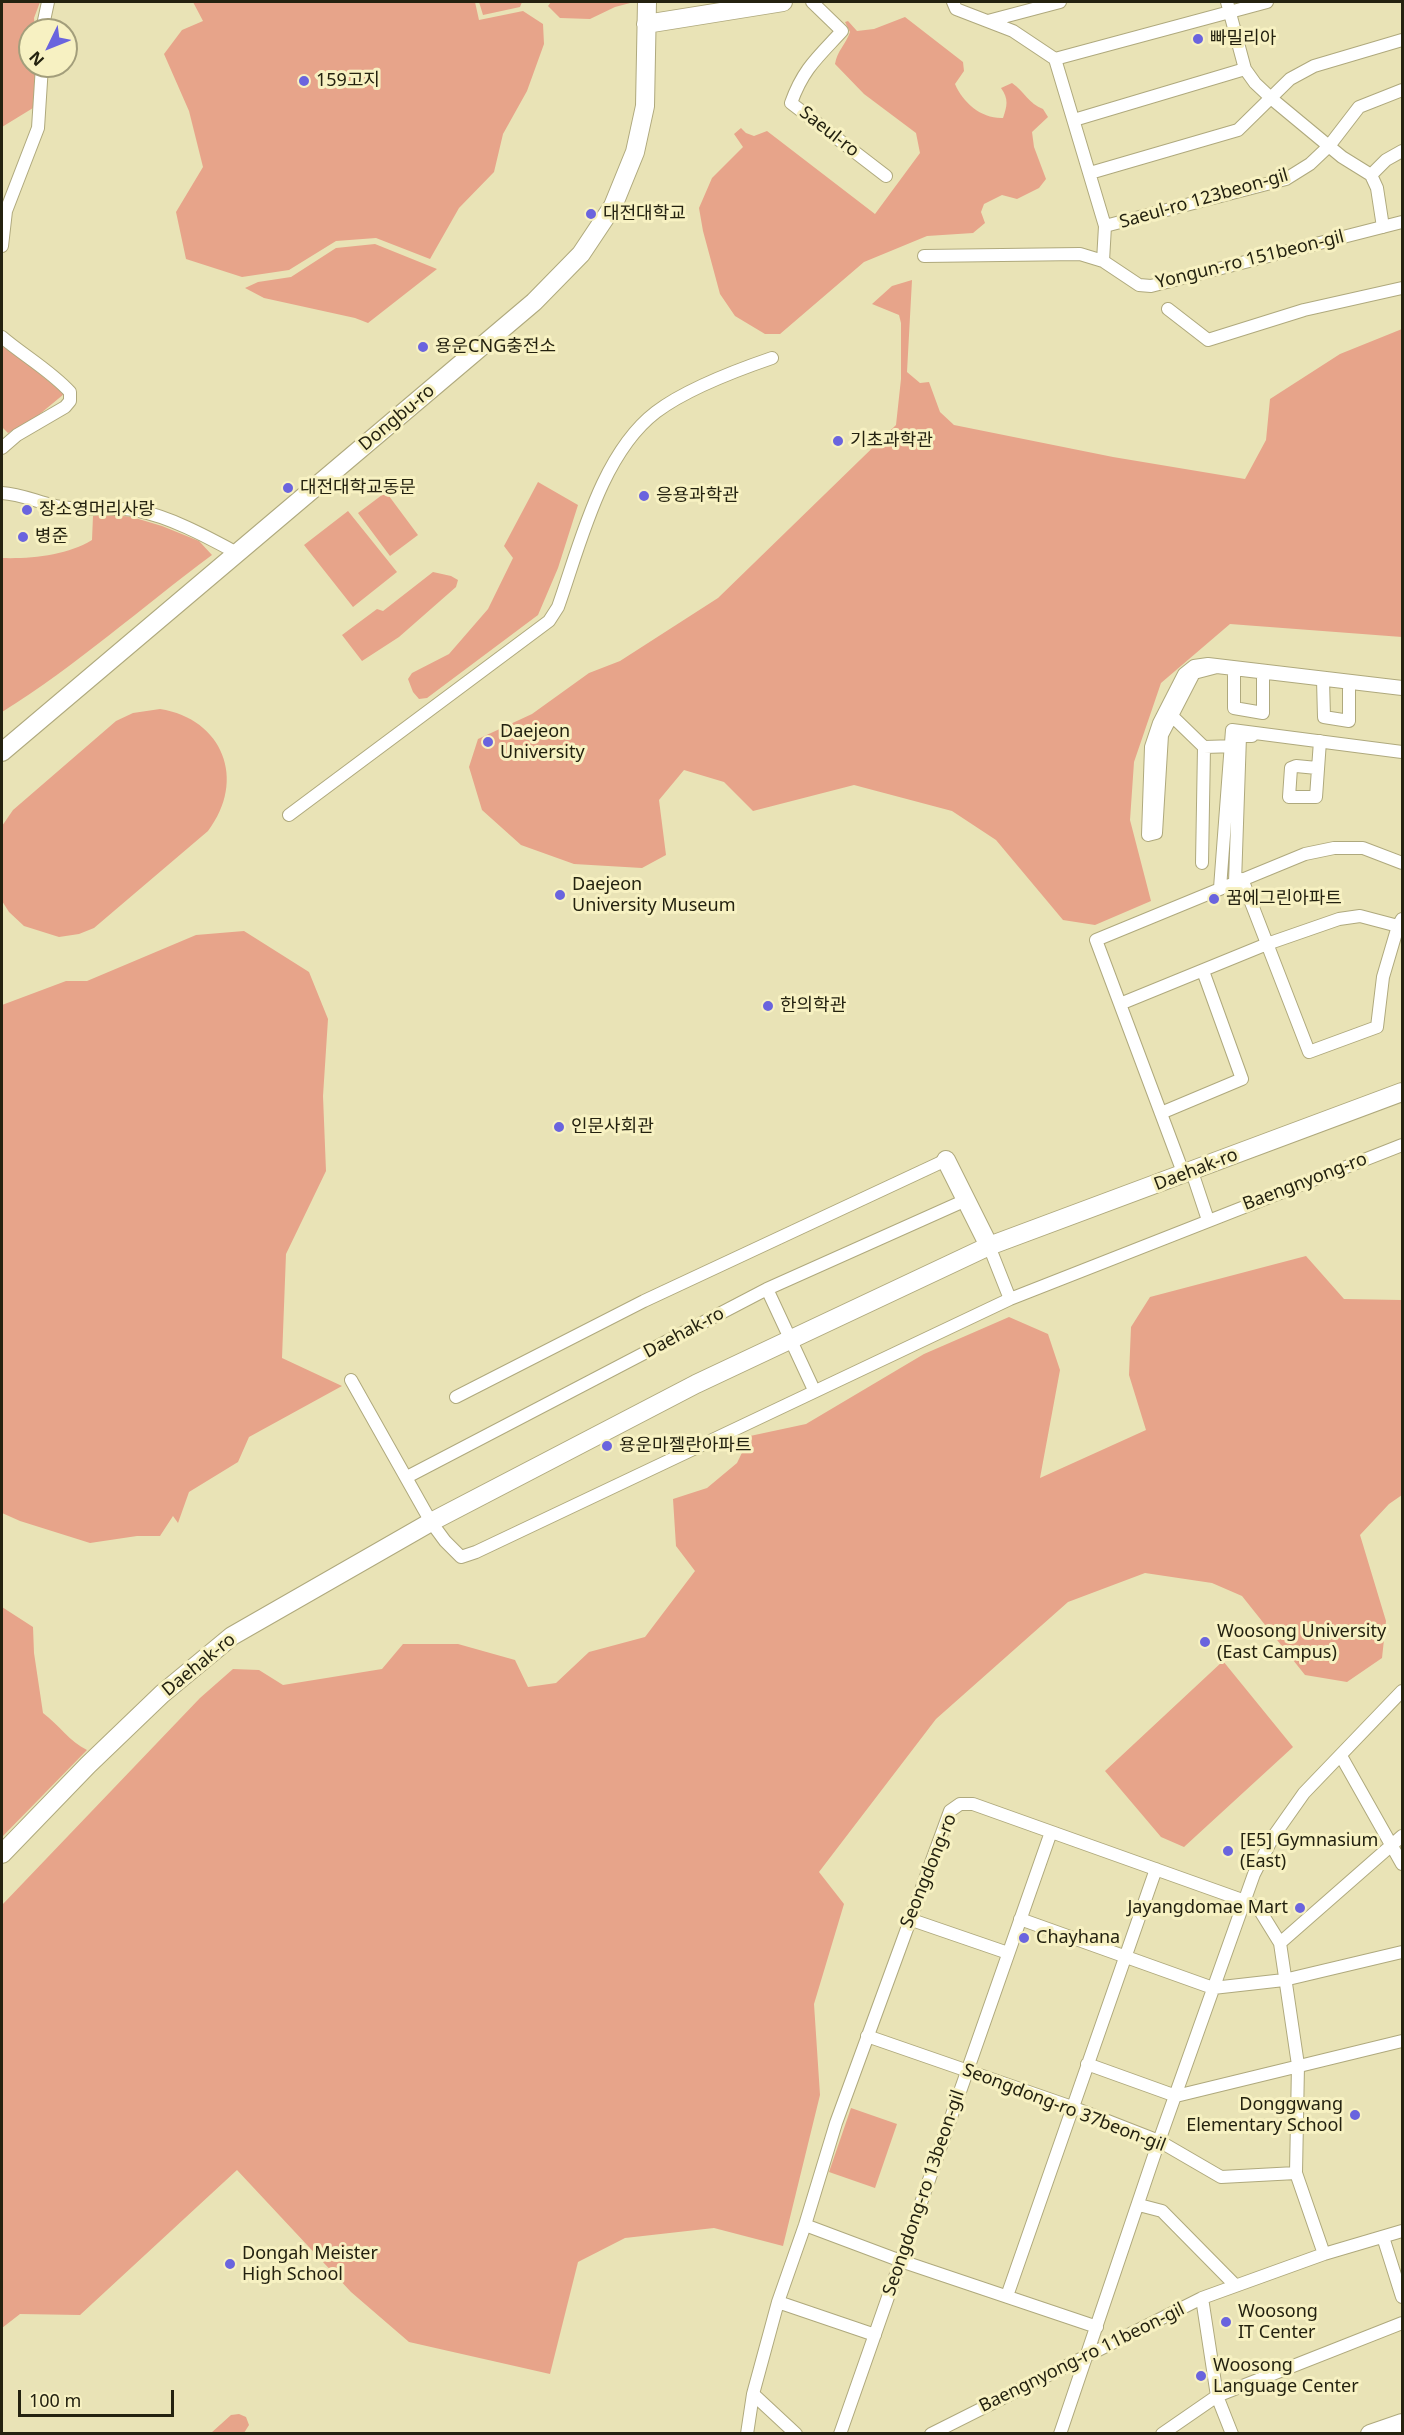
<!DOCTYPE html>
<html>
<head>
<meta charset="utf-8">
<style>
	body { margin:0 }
	#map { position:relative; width:1404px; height:2435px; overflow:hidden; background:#e9e3b6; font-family:"Noto Sans",sans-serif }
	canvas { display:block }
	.frame { position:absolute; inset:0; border:3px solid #242210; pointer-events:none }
	.north { position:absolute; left:18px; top:18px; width:60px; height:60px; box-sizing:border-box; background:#f7f1c2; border:2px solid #a39e7b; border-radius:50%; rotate:227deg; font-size:16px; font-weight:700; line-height:24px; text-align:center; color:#242210 }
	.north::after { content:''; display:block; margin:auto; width:21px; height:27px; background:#6a64de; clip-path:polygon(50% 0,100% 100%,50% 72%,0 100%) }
	.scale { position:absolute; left:18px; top:2390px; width:156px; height:27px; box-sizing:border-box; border:3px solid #242210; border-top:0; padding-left:8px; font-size:18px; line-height:21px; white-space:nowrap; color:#242210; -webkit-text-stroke:4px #f7f1c2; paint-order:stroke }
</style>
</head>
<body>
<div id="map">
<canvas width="1404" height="2435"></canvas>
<div class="frame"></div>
<div class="north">N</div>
<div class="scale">100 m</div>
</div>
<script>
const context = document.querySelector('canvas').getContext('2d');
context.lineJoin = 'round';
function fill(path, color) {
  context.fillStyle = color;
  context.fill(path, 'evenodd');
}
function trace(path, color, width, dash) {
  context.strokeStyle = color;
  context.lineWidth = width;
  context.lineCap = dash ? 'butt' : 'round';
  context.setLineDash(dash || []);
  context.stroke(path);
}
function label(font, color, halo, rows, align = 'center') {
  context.font = font + ' "Noto Sans","Noto Sans KR",sans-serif';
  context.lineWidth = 6;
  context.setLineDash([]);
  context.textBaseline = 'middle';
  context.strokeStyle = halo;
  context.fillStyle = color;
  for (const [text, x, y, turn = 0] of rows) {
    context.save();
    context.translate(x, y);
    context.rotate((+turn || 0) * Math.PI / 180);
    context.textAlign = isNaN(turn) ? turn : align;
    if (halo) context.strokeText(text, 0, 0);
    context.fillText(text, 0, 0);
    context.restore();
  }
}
fill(new Path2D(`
	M2,2H40L34,18L35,30H30V66H37L33,108L2,127Z
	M193,2H475L479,20L523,11L543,24L544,44L527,91L503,134L494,172L459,208L430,259L376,238L336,241L289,270L242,277L186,259L176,212L203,167L189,111L164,54L182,30L203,21Z
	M479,2H522L520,7L483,15Z
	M551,2H634L615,7L590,19L560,18L548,6Z
	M905,17L963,62L964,71L955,84C963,103 982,119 1003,118C1007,106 1009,99 1001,88L1012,83C1024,91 1029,104 1043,109L1048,117L1032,132L1034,147L1046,179L1039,188L1017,199L1002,195L984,204L981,212L985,223L973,233L927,236L864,262L780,334H765L735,316L720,294L703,231L699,208L712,178L743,147L734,134L741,128L746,133L754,136L767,131L875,214L920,153L916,133L864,94L835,64C837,51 846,44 850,32L845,22L848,21L857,31L874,29Z
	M375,244L437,269L368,323L355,318L264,298L245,288L258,282L291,277L336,248Z
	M912,280L907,372L920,383L929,382L940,412L954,425L1113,457L1245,479L1266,440L1270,399L1340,354L1402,329V637L1230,624L1161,683L1134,762L1130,820L1151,901L1095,925L1063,920L996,840L952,811L854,785L753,811L724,782L684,770L659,800L666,855L642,868L574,864L521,845L482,810L469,767L478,739L532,714L589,673L620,661L718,598L896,425L901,379V323L899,315L872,304L892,286Z
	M2,343L64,394L35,418L8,433L2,427Z
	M538,482L578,505L558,568L538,615L427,698L419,699L413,692L408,679L412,673L449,654L488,609L513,558L504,546Z
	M386,492L418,535L390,556L358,513Z
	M348,511L397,572L353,607L304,545Z
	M105,514L132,517L162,526L199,541L212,555C142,607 76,666 2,712V558C31,559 68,555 92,540L93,516Z
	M433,572L451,576L458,580L456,587L399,637L362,661L342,635L377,609L383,611Z
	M160,709C223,719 247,780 208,831L94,928L79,934L59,937L24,926L9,912L2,901V826L13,810L116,721L133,713Z
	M244,931L309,972L328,1019L323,1096L326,1171L286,1254L282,1358L342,1386L249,1437L238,1462L189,1492L178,1523L173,1516L160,1536H137L90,1543L20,1521L2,1513V1005L66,981H87L196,935Z
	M1306,1256L1344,1299L1402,1300V1495L1389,1504L1360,1535L1386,1621L1382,1658L1347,1682L1305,1675L1242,1596L1212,1583L1145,1573L1068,1602L936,1719L819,1872L844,1904L814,2004L820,2095L783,2246L714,2228L625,2238L578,2262L550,2374L409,2342L351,2292L237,2170L80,2315L20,2314L2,2328V1905L200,1698L233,1669L259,1670L283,1685L382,1669L403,1644H458L515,1660L528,1687L556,1683L589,1652L645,1637L695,1571L676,1546L673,1499L707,1488L737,1463L750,1436L806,1424L924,1354L1009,1317L1048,1334L1060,1370L1040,1478L1146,1430L1129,1375L1131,1327L1150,1297Z
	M2,1607L33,1627L34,1653L43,1713C59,1725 70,1742 87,1750L2,1837Z
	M1223,1661L1293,1747L1184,1847L1161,1837L1105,1771Z
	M851,2108L897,2124L875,2188L829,2172Z
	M239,2414L246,2417L249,2425L244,2433H211L231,2415Z`), '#e7a48a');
const street = new Path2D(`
	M812,2L842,31C818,57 803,69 791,103L886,176
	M953,2L956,9L1013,31L1055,59L1105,226L1103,261
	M1227,2L1245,69L1255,83L1272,99L1342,157L1371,175L1377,188L1383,227
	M988,21L1060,2
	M42,30L48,2
	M1055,59L1267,2
	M1074,120L1245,69
	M1090,173L1238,130L1290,79L1314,66L1402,40
	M1371,175L1386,160L1402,151
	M1105,226L1286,179L1310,164L1329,146L1359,107L1402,90
	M2,246L6,211L38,128L42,66
	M924,256L1080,254L1103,261L1139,285L1151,286L1402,222
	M1168,309L1208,340L1304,310L1402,288
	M2,337C23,355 51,371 70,392V401L65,407L17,435L2,448
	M2,493C21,494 37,502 56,506C83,512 111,505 139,511C171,517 209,538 237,553
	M1234,669V708L1263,713V673
	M1323,680L1324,717L1349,721V683
	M1402,687L1208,664L1194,666L1184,674L1159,723L1151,747L1148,835L1156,833L1162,735L1194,673L1217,667L1402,689
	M1172,716L1204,747L1237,746
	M1317,768L1296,766L1291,768L1289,797H1316L1320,741
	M289,815L549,621L558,607C580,545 601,454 656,412C685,390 737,370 772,358
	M1202,863L1204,747
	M1242,879L1309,1052L1377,1027L1383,977L1398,926L1402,919
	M1235,882L1240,736H1252
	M1220,888L1232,730L1402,752
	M1120,1004L1267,944L1339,919L1360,916L1398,926
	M1161,1113L1242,1079L1203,971
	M1192,1172L1208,1220
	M1184,1175L1096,940L1305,854L1334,848H1363L1402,863
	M989,1246L1010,1299
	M767,1289L814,1390
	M351,1380L431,1522L445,1541L461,1557L476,1552L1010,1299L1402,1145
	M456,1397L644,1301L946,1160
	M407,1477L767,1289L966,1200
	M1341,1756L1402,1864
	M909,1919L1008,1953
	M1020,1919L1213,1988L1284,1980L1402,1952
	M1280,1943L1402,1836
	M867,2036L1072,2107L1159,2141L1221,2177L1296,2173
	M1087,2064L1176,2096L1402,2041
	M1139,2205L1162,2211L1235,2285
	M805,2225L901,2261L1097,2327
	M1383,2237L1402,2297
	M1007,2296L1156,1869
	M1202,2298L1217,2396L1232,2434
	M778,2302L875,2335
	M753,2394L796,2434
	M747,2434L753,2394L778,2302L805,2225L836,2123L950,1811L960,1804H973L1245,1901L1259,1909L1280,1943L1298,2065L1296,2173L1324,2254
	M840,2434L1051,1832
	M931,2434L1202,2298L1324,2254L1402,2231
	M1060,2434L1159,2141L1254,1874L1273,1837L1304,1793L1402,1691
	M1162,2434L1217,2396L1402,2323`);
const secondary = new Path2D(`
	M646,24L783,2
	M2,752L534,302L581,254L613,206L635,152L645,106L647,2
	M946,1160L989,1246
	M2,1854L88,1765L162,1694L232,1636L431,1522L696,1384L989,1246L1402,1092
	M1370,2434L1402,2423`);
trace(street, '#afa97d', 14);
trace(secondary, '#afa97d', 20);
trace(street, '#fff', 12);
trace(secondary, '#fff', 18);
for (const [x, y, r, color] of [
	[1198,39,6,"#6a64de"],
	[304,81,6,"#6a64de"],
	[591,214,6,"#6a64de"],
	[423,347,6,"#6a64de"],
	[838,441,6,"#6a64de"],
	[288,488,6,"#6a64de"],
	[644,496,6,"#6a64de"],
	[27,510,6,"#6a64de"],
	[23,537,6,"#6a64de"],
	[488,742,6,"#6a64de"],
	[560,895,6,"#6a64de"],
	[1214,899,6,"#6a64de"],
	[768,1006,6,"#6a64de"],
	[559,1127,6,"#6a64de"],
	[607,1446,6,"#6a64de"],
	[1205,1642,6,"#6a64de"],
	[1228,1851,6,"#6a64de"],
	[1300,1908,6,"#6a64de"],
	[1024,1938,6,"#6a64de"],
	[1355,2115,6,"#6a64de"],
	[230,2264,6,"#6a64de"],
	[1226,2322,6,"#6a64de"],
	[1201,2376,6,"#6a64de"]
]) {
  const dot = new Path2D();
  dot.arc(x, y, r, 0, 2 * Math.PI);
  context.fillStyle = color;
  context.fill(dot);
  trace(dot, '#f7f1c2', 2);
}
label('18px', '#242210', '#f7f1c2', [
	["빠밀리아",1210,39],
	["159고지",316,81],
	["대전대학교",603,214],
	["용운CNG충전소",435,347],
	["기초과학관",850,441],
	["대전대학교동문",300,488],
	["응용과학관",656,496],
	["장소영머리사랑",39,510],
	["병준",35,537],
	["Daejeon",500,732],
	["University",500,753],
	["Daejeon",572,885],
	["University Museum",572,906],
	["꿈에그린아파트",1226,899],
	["한의학관",780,1006],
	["인문사회관",571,1127],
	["용운마젤란아파트",619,1446],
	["Woosong University",1217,1632],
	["(East Campus)",1217,1653],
	["[E5] Gymnasium",1240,1841],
	["(East)",1240,1862],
	["Jayangdomae Mart",1288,1908,"right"],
	["Chayhana",1036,1938],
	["Donggwang",1343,2105,"right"],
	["Elementary School",1343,2126,"right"],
	["Dongah Meister",242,2254],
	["High School",242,2275],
	["Woosong",1238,2312],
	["IT Center",1238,2333],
	["Woosong",1213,2366],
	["Language Center",1213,2387]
], 'left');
label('18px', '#242210', '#f7f1c2', [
	["Saeul-ro",829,132,38],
	["Saeul-ro 123beon-gil",1204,199,-16],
	["Yongun-ro 151beon-gil",1250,260,-14],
	["Dongbu-ro",397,418,-40],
	["Daehak-ro",1196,1170,-21],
	["Baengnyong-ro",1305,1182,-21],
	["Daehak-ro",684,1333,-28],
	["Daehak-ro",199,1665,-39],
	["Seongdong-ro",929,1871,-68],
	["Seongdong-ro 37beon-gil",1064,2108,21],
	["Seongdong-ro 13beon-gil",924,2193,-71],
	["Baengnyong-ro 11beon-gil",1082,2358,-26]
]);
</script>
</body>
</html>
